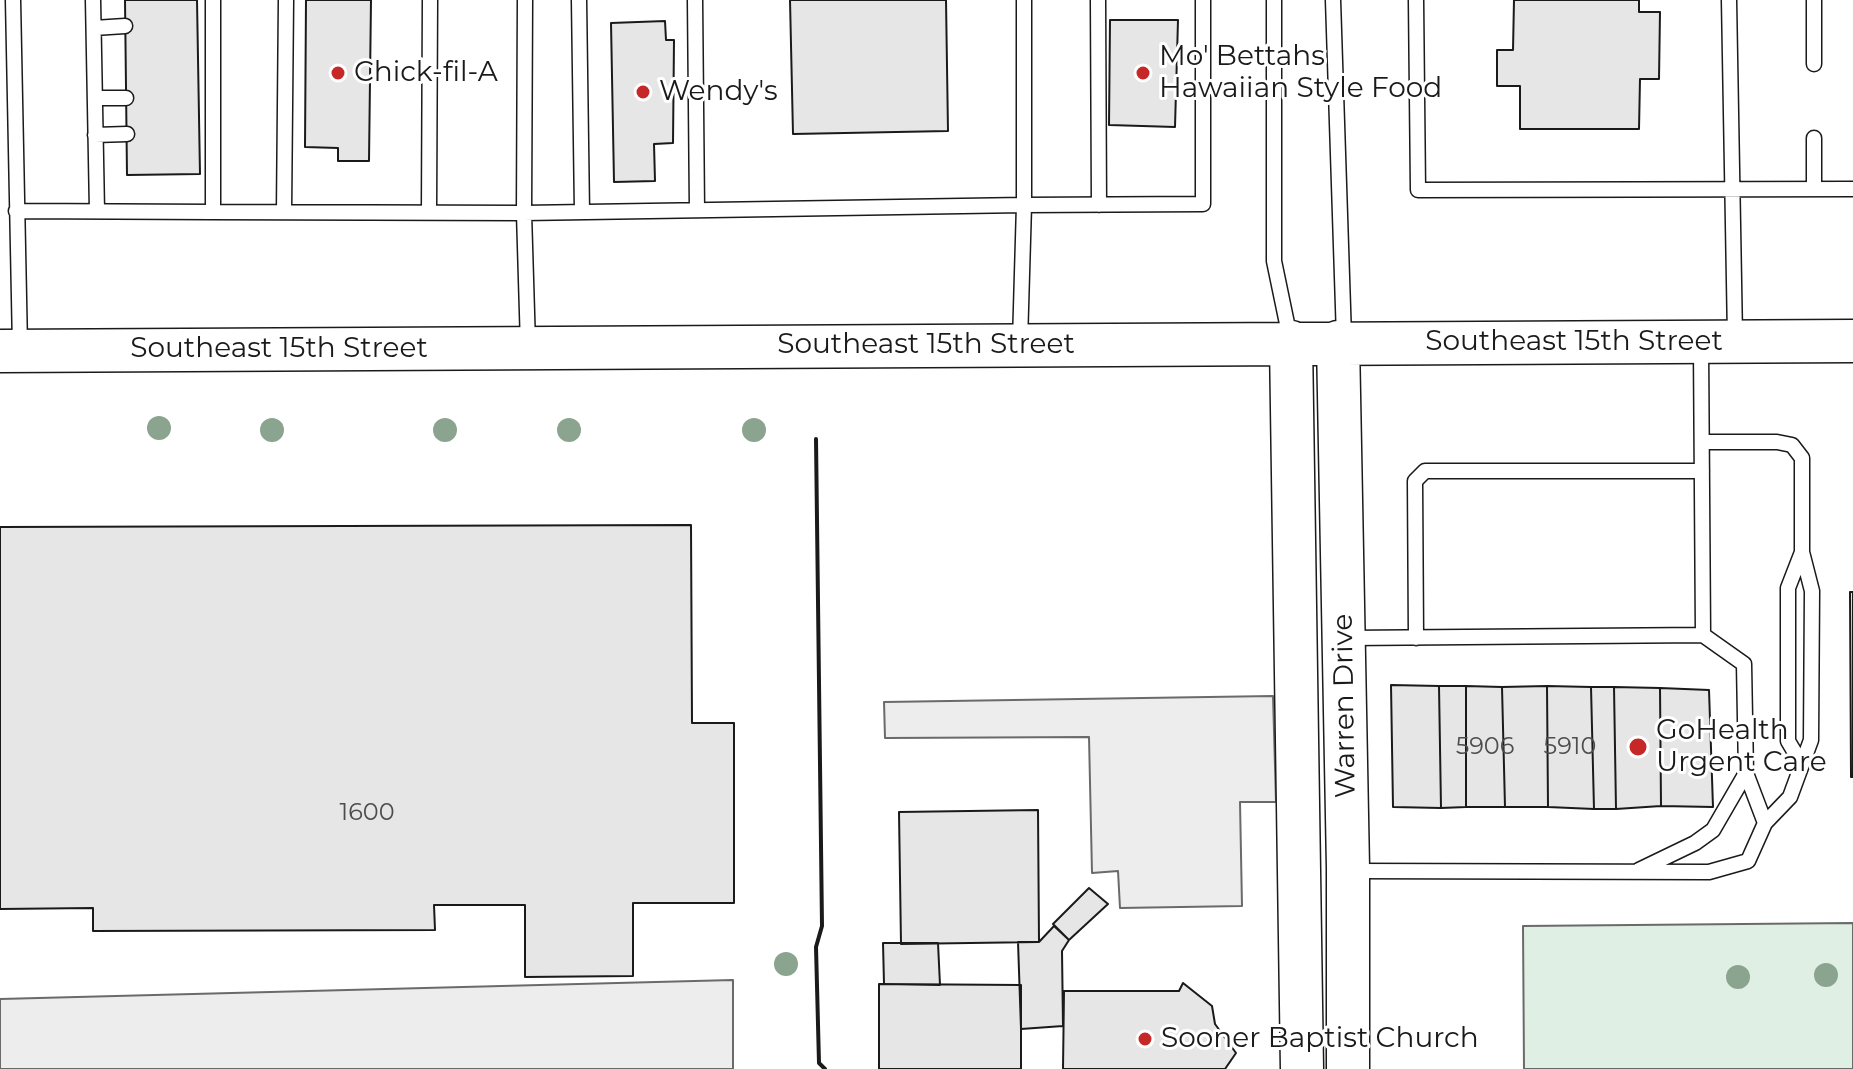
<!DOCTYPE html>
<html>
<head>
<meta charset="utf-8">
<style>
	body { margin:0 }
	canvas { display:block; background:#fff }
</style>
</head>
<body>
<canvas width="1853" height="1069"></canvas>
<script>
const context = document.querySelector('canvas').getContext('2d');
context.lineJoin = 'round';
function fill(path, color) {
  context.fillStyle = color;
  context.fill(path, 'evenodd');
}
function trace(path, color, width, dash) {
  context.strokeStyle = color;
  context.lineWidth = width;
  context.lineCap = dash ? 'butt' : 'round';
  context.setLineDash(dash || []);
  context.stroke(path);
}
function label(font, color, halo, rows, align = 'center') {
  context.font = font + ' Montserrat,sans-serif';
  context.lineWidth = 6;
  context.setLineDash([]);
  context.textBaseline = 'middle';
  context.strokeStyle = halo;
  context.fillStyle = color;
  for (const [text, x, y, turn = 0] of rows) {
    context.save();
    context.translate(x, y);
    context.rotate((+turn || 0) * Math.PI / 180);
    context.textAlign = isNaN(turn) ? turn : align;
    if (halo) context.strokeText(text, 0, 0);
    context.fillText(text, 0, 0);
    context.restore();
  }
}
const green = new Path2D(`
	M1853,923V1069H1524L1523,926Z`);
fill(green, '#e0efe3');
trace(green, '#6a6a6a', 2);
const parking = new Path2D(`
	M1273,696L1276,802H1240L1242,906L1120,908L1118,871L1092,873L1089,737L885,738L884,702Z
	M733,980V1069H0V999Z`);
fill(parking, '#ededed');
trace(parking, '#6a6a6a', 2);
const building = new Path2D(`
	M125,0H197L200,174L127,175Z
	M306,0H371L369,161H338V148L305,147Z
	M790,0H946L948,131L793,134Z
	M1514,0H1639V12H1660L1659,79H1640L1639,129H1520V86H1497V50H1513Z
	M1110,20H1178L1175,127L1109,125Z
	M665,21L666,40H674L673,143L654,144L655,181L614,182L611,23Z
	M691,525L692,723H734V903H633V976L525,977V905H434L435,930L93,931V908L0,909V527Z
	M1850,592H1853V777H1851Z
	M1391,685L1439,686L1441,808L1393,807Z
	M1439,686H1466V807L1441,808Z
	M1466,686L1502,687L1505,807H1466Z
	M1547,686L1591,687L1594,809L1548,807Z
	M1547,686L1548,807H1505L1502,687Z
	M1591,687H1614L1616,809H1594Z
	M1614,687L1660,688L1661,806L1616,809Z
	M1660,688L1709,690L1713,807L1661,806Z
	M1038,810L1039,942L901,944L899,812Z
	M1089,888L1108,904L1069,940L1053,924Z
	M1054,926L1069,940L1062,951L1063,1026L1021,1029L1018,942H1039Z
	M883,943H938L940,985L884,984Z
	M1183,983L1212,1006L1215,1024L1236,1053L1225,1069H1063L1064,991H1179Z
	M879,984L1021,985V1069H879Z`);
fill(building, '#e6e6e6');
trace(building, '#1a1a1a', 2);
const lane = new Path2D(`
	M13,0L20,347
	M93,0L97,211
	M525,0L524,213L528,346
	M579,0L582,212
	M695,0L697,210
	M1024,0V205L1203,204V0
	M1098,0L1099,205
	M1274,0V261L1290,338
	M1333,0L1344,338
	M1416,0L1418,190L1853,189
	M1729,0L1735,337
	M1814,0V64
	M94,28L125,26
	M95,98H126
	M95,135L127,134
	M1814,138V189
	M16,211L213,212V0
	M213,212L524,213L1024,205L1020,342
	M284,212L286,0
	M429,212L430,0
	M1702,442H1777L1792,445L1802,458V552L1812,591L1811,740L1790,797L1765,823
	M1348,638L1703,635L1701,347
	M1416,638L1415,481L1425,471H1702
	M1801,763L1788,741V588L1802,552
	M1639,870L1695,843L1713,830L1746,773
	M1353,871L1709,872L1748,861L1765,823L1746,773L1744,664L1703,635`);
const secondary = new Path2D(`
	M1291,342L1302,1069
	M1338,342L1348,868V1069
	M0,351L1853,341`);
trace(lane, '#1a1a1a', 17);
trace(secondary, '#1a1a1a', 45);
trace(lane, '#fff', 14);
trace(secondary, '#fff', 42);
trace(new Path2D(`
	M816,439L822,926L816,947L819,1063L825,1069`), '#1a1a1a', 4);
context.fillStyle = '#8aa48f';
for (const [x, y] of [
	[159,428],
	[272,430],
	[445,430],
	[569,430],
	[754,430],
	[786,964],
	[1826,975],
	[1738,977]
]) {
  context.beginPath();
  context.arc(x, y, 12, 0, 2 * Math.PI);
  context.fill();
}
for (const [x, y, r, color] of [
	[338,73,8,"#c62828"],
	[1143,73,8,"#c62828"],
	[643,92,8,"#c62828"],
	[1638,747,10,"#c62828"],
	[1145,1039,8,"#c62828"]
]) {
  const dot = new Path2D();
  dot.arc(x, y, r, 0, 2 * Math.PI);
  context.fillStyle = color;
  context.fill(dot);
  trace(dot, '#fff', 3);
}
label('24px', '#4d4d4d', null, [
	["5906",1485,747],
	["5910",1570,747],
	["1600",367,813]
]);
label('28px', '#1a1a1a', '#fff', [
	["Mo' Bettahs",1159,57],
	["Hawaiian Style Food",1159,89],
	["Chick-fil-A",354,73],
	["Wendy's",659,92],
	["GoHealth",1656,731],
	["Urgent Care",1656,763],
	["Sooner Baptist Church",1161,1039]
], 'left');
label('28px', '#1a1a1a', '#fff', [
	["Southeast 15th Street",1574,342],
	["Southeast 15th Street",926,345],
	["Southeast 15th Street",279,349],
	["Warren Drive",1345,706,-91]
]);
</script>
</body>
</html>
